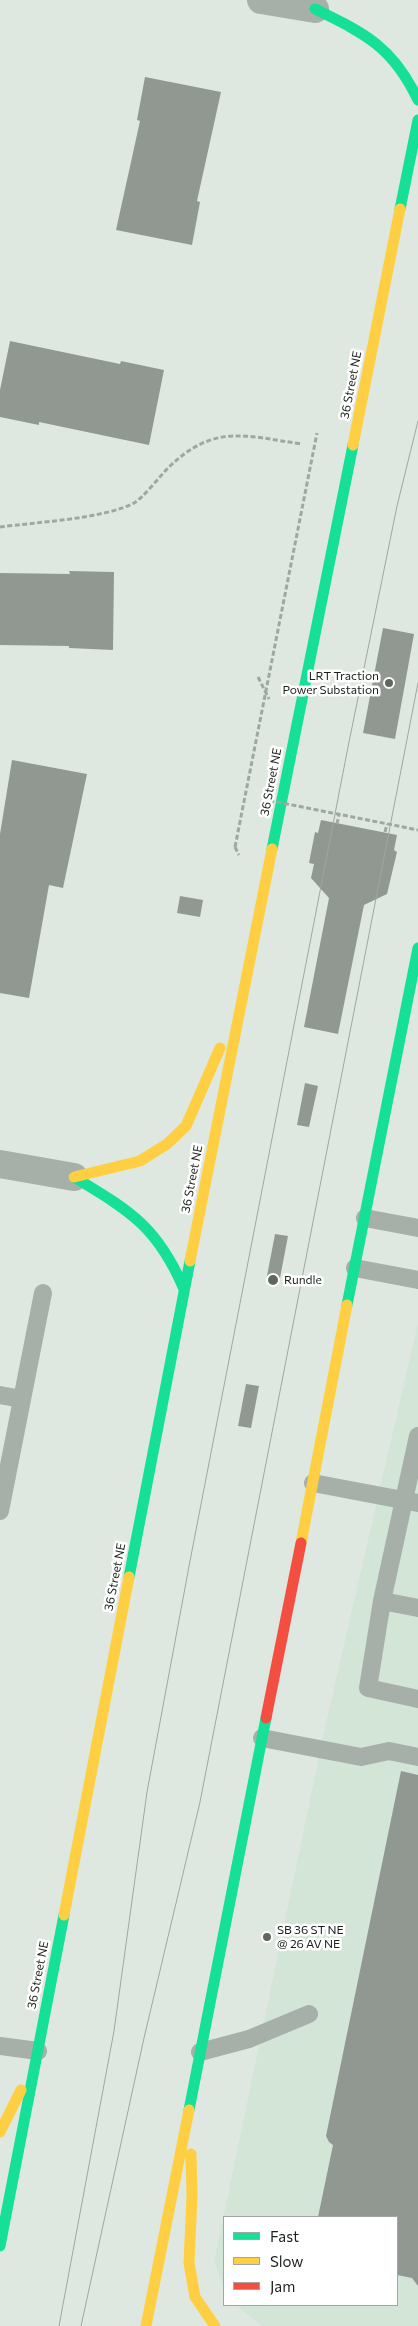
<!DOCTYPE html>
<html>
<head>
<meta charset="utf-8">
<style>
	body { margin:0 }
	#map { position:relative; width:418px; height:2326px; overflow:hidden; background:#dfe8e0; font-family:Commissioner,sans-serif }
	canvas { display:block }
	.legend { position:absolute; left:223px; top:2216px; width:175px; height:90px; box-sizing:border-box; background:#fff; border:1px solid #a4a6a4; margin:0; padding:6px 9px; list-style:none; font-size:15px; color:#1b211c }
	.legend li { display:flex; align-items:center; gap:10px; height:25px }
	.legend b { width:25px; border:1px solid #a4a6a4 }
</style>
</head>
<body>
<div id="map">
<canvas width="418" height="2326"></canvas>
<ul class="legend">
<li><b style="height:6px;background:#16e098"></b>Fast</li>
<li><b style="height:6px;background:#ffcf43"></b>Slow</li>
<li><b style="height:6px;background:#f24e42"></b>Jam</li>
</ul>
</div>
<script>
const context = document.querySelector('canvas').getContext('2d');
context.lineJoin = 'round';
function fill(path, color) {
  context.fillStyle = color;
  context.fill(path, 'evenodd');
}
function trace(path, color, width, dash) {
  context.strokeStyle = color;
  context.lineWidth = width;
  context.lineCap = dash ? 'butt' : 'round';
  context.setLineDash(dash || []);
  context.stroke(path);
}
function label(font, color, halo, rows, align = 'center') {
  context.font = font + ' Commissioner,sans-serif';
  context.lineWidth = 5;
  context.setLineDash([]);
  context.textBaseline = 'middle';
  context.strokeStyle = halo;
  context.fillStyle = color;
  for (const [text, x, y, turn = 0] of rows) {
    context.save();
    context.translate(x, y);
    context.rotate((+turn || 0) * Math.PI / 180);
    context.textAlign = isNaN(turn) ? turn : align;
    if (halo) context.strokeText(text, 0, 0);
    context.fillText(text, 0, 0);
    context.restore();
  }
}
fill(new Path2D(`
	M418,1323V2326H262L236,2305H397V2217H224V2287L214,2262L326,1723Z`), '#d3e5d6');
fill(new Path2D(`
	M145,77L221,92L197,201L200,202L192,245L116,230L140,121L137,120Z
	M10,341L120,364L121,361L164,370L149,445L39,422V425L0,417V390Z
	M69,571L114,572L113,650L69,648V646L0,645V573L70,574Z
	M383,628L414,634L395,739L363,733Z
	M12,760L87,774L63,888L49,885L29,998L0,993V834Z
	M321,820L397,835L394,850L397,852L387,894L364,905L338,1034L304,1027L329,898L311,878L314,864L309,863L315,832L318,833Z
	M180,896L203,900L200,917L177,913Z
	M305,1083L318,1086L309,1127L297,1125Z
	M275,1234L288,1236L280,1278L267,1276Z
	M246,1384L259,1386L251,1428L238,1426Z
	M401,1771L418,1775V2286L412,2278L397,2275V2217H318L333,2145L329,2142L326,2136Z`), '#919892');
trace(new Path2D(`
	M0,527C37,522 103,519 134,503C142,499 161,475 168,468C214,423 245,436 302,444
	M258,677L269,699
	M337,824L339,814
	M385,832L387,824
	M235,847L239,855`), '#a0a7a1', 3, [5, 2.5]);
trace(new Path2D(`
	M365,1218L418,1228
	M355,1268L418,1280
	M0,1395L22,1399
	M418,1436L382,1601L418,1608
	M313,1483L418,1503
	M0,1511L43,1293
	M382,1601L368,1688L418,1699
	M262,1738L361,1757L389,1751L418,1757
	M0,2046L38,2051
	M200,2052L249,2039L309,2014`), '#a7afa9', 18);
trace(new Path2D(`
	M261,0L315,9
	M0,1164L74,1177`), '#a7afa9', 28);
trace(new Path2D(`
	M315,9C366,34 393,47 418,100
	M400,209L418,120
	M272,849L353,445
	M74,1177C130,1211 157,1226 184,1289
	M347,1305L418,948
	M129,1577L190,1261
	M189,2110L266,1718
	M0,2246L64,1915`), '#16e098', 11);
trace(new Path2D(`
	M353,445L400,209
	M74,1177L140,1161L167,1144L186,1126L220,1048
	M190,1261L272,849
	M301,1543L347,1305
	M64,1915L129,1577
	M0,2132L21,2090
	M191,2154L192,2196L189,2263L195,2297L215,2326
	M146,2326L189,2110`), '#ffcf43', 11);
trace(new Path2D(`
	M266,1718L301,1543`), '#f24e42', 11);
trace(new Path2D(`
	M59,2326L114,2031L147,1792L190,1561L348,747L397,506L418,421
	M81,2326L144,2038L200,1802L418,683`), '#9fa6a0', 1);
trace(new Path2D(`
	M262,799L418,830
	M235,847L317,433`), '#a0a7a1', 3, [5, 2.5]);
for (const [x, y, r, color] of [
	[389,683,5,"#606761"],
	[273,1280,6,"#606761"],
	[267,1937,5,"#606761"]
]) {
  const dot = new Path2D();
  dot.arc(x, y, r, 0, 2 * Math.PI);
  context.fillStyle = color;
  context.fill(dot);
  trace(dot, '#fff', 2);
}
label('12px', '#1b211c', '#fff', [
	["36 Street NE",351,385,-79],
	["36 Street NE",271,782,-79],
	["36 Street NE",192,1179,-79],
	["36 Street NE",115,1577,-79],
	["36 Street NE",38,1975,-79]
]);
label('12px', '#1b211c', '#fff', [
	["LRT Traction",379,676,"right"],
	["Power Substation",379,690,"right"],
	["Rundle",284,1280],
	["SB 36 ST NE",277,1930],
	["@ 26 AV NE",277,1944]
], 'left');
</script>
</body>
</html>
